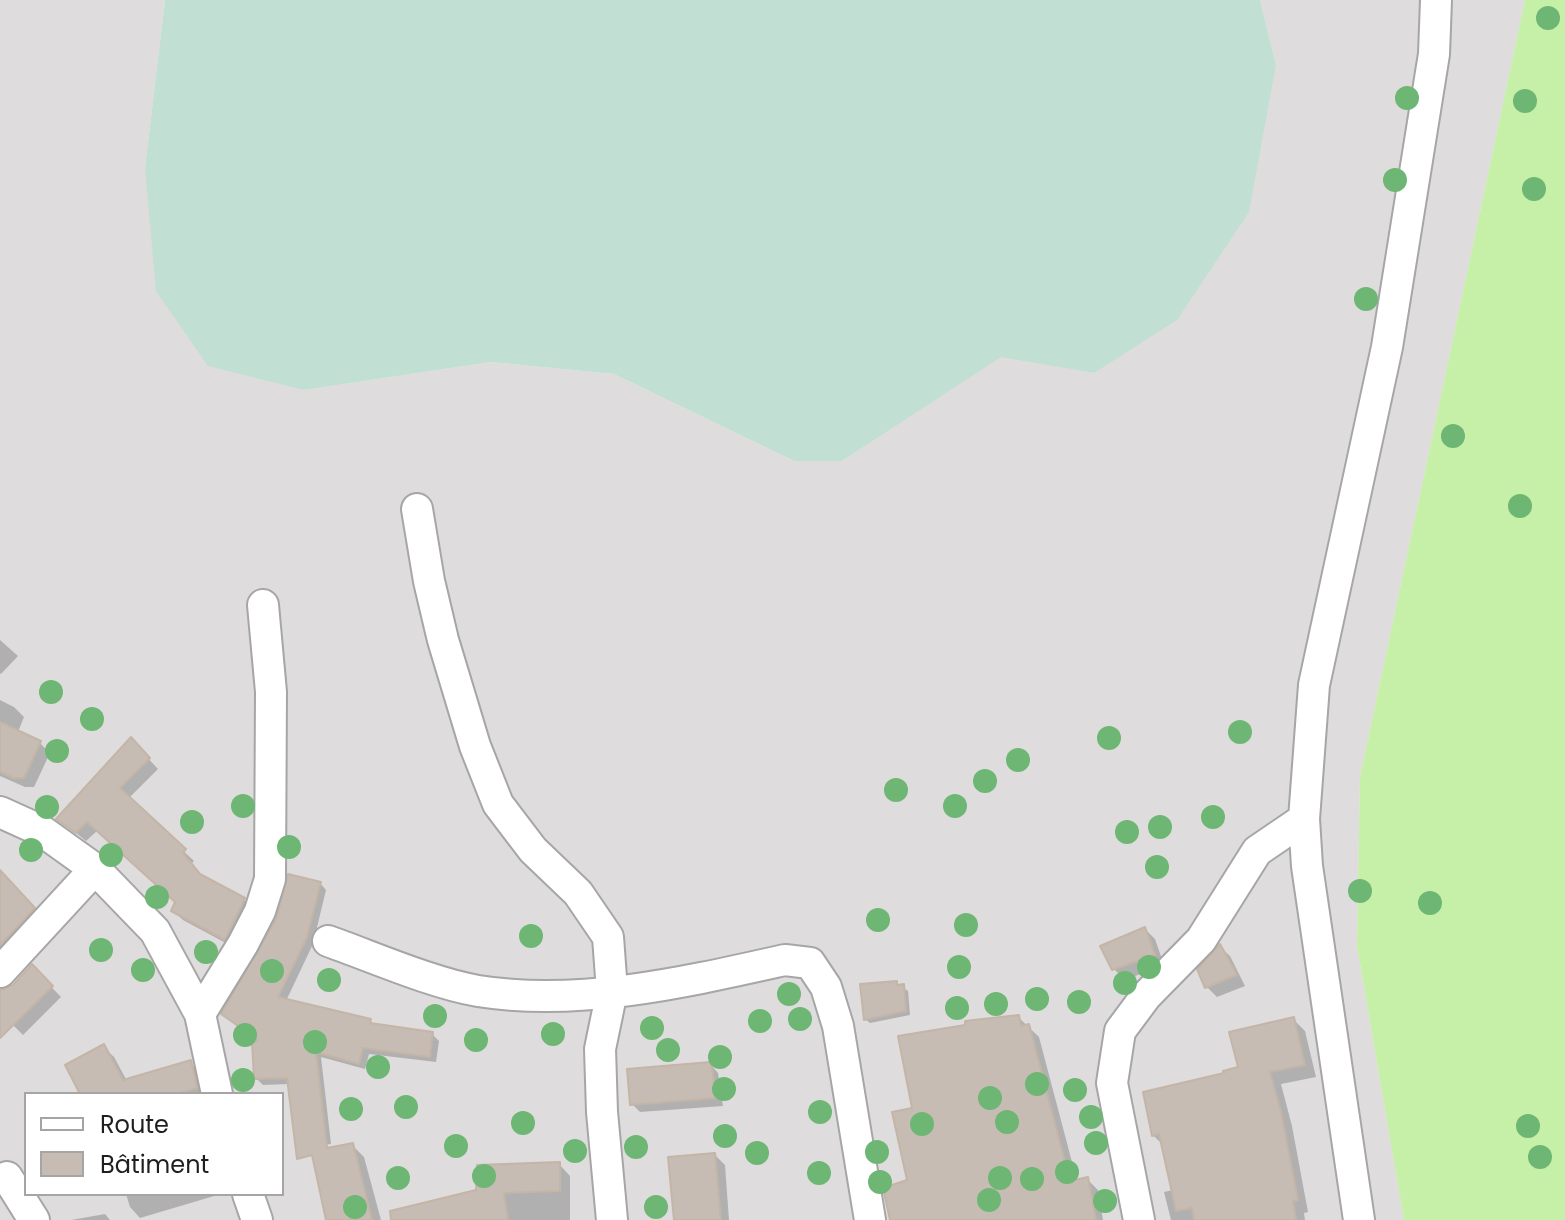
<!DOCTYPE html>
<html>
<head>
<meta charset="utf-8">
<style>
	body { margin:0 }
	#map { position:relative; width:1565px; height:1220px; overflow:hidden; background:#f1eee5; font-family:Poppins,sans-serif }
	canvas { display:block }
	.legend { position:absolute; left:24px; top:1092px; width:260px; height:104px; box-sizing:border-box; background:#fff; border:2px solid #a5a5a5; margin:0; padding:10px 14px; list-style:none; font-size:24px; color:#1f1f1f }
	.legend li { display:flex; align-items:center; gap:16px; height:40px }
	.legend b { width:40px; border:2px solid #a5a5a5 }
</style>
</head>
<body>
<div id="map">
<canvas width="1565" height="1220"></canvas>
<ul class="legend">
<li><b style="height:10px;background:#fff"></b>Route</li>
<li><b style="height:22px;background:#c6bcb4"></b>Bâtiment</li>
</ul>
</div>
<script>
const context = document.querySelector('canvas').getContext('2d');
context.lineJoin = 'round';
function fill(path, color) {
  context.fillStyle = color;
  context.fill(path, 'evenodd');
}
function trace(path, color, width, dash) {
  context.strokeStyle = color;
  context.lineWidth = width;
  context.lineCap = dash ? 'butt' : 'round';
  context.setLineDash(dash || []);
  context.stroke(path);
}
fill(new Path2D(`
	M0,0H165L145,168L304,390L491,362L614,374L794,461H842L1001,356L1094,373L1276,65L1260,0H1525L1360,777L1357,946L1404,1220H0ZM26,1094H282V1194H26Z`), '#dedcdc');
fill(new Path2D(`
	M1525,0H1565V1220H1404L1357,946L1360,777Z`), '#c6efa7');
fill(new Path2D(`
	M165,0H1260L1276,65L1249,212L1177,320L1094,373L1001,357L842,461H794L614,374L491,362L304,390L208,366L156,291L145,168Z`), '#c1e0d3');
fill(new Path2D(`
	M0,640L18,656L1,674L0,673Z
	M0,700L14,707L24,717L18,732L40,743L50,753L34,787H25L0,776Z
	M131,740L158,769L128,799L194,861L191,864L202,877L244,900L254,910L235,948L183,920L173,911L178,902L98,830L86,841L59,819Z
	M320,883L326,890L313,944L286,1001L370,1021L375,1026L432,1034L439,1041L436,1062L369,1054L365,1069L321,1057L331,1144L303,1147L289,1084L263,1085L256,1078L260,1042L230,1020Z
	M0,887L17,890L43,919L0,965Z
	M1145,929L1155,939L1164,965L1125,980L1114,969Z
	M1220,947L1230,956L1245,986L1217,997L1207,987Z
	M32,967L61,997L23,1035L0,1012V991H7Z
	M896,983L908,991L910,1015L870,1023L865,1019Z
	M1018,1017L1039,1037L1077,1181L1087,1179L1098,1190L1103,1220H892L909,1182L915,1110Z
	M1293,1019L1305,1031L1316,1077L1281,1084L1292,1126L1308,1212L1304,1213L1305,1220H1171L1164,1192L1173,1190L1163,1145L1153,1135L1226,1075L1240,1069Z
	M103,1047L114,1057L127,1081L190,1063L200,1073L206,1094H82Z
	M710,1064L718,1073L723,1106L640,1112L632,1104Z
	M352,1145L364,1157L381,1220H329Z
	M715,1155L725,1165L729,1220H676Z
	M559,1164L570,1176V1220H438L478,1192Z
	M126,1194H221L140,1218L130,1207Z
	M105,1214L110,1220H71Z`), '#0003');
const building = new Path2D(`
	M0,722L41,741L24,778H13L0,772Z
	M131,737L150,758L120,788L186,849L183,853L200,874L245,898L225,940L171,911L175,902L87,822L76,833L56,819Z
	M0,870L35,908L0,945Z
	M288,874L321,882L307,937L278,997L371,1019L370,1023L433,1032L430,1057L363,1048L359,1064L316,1052L327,1148L353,1143L372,1220H326L312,1155L297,1159L287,1078L254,1079L252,1042L258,1041L252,1036V1032L241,1028L221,1014L276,919Z
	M1145,927L1155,955L1112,970L1100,946Z
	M1220,944L1237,975L1205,988L1197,969Z
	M32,964L53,986L0,1038V990L13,985Z
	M897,981V985L904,984L906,1011L864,1020L860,984Z
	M1019,1015L1021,1026L1029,1024L1070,1181L1088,1177L1096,1220H890L883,1188L907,1180L892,1112L912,1108L898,1036L965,1025V1021Z
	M1294,1017L1305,1065L1270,1072L1281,1112L1298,1200L1293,1201L1296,1220H1194L1192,1208L1176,1211L1159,1134L1152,1136L1143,1092L1224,1073L1223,1071L1238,1067L1229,1032Z
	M104,1044L123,1080L191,1060L197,1088L177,1094H80L65,1065Z
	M711,1062L716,1098L630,1105L627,1069Z
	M715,1153L721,1220H674L668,1157Z
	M560,1162V1191L504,1193L508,1220H391L390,1211L476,1190L477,1165Z`);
fill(building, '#c6bcb4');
trace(building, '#c4b5a6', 2);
const minor = new Path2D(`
	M417,509L429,581L443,640L475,746L498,804L533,850L578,893L608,937L612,991L600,1049L602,1112L612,1220
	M0,812L42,831L95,869L155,931L200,1014L217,1094
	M328,941C373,957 432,983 478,991C579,1007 686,982 785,960L810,963L826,987L838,1026L870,1220
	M0,972L95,869
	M200,1014L243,944L260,911L270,879L271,692L263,605
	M7,1177L34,1220
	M248,1194L257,1220
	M1139,1220L1112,1083L1120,1031L1146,996L1201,940L1257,851L1304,819
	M1359,1220L1307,866L1304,819L1314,685L1387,347L1434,54L1436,0`);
trace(minor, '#a6a6a6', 34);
trace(minor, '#fff', 30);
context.fillStyle = '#6eb673';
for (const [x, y] of [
	[1548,18],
	[1407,98],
	[1525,101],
	[1395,180],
	[1534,189],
	[1366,299],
	[1453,436],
	[1520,506],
	[51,692],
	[92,719],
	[1240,732],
	[1109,738],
	[57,751],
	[1018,760],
	[985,781],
	[896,790],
	[243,806],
	[955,806],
	[47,807],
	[1213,817],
	[192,822],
	[1160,827],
	[1127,832],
	[289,847],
	[31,850],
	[111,855],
	[1157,867],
	[1360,891],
	[157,897],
	[1430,903],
	[878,920],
	[966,925],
	[531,936],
	[101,950],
	[206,952],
	[959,967],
	[1149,967],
	[143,970],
	[272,971],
	[329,980],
	[1125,983],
	[789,994],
	[1037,999],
	[1079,1002],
	[996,1004],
	[957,1008],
	[435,1016],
	[800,1019],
	[760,1021],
	[652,1028],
	[553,1034],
	[245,1035],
	[476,1040],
	[315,1042],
	[668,1050],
	[720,1057],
	[378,1067],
	[243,1080],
	[1037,1084],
	[724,1089],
	[1075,1090],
	[990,1098],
	[406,1107],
	[351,1109],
	[820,1112],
	[1091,1117],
	[1007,1122],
	[523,1123],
	[922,1124],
	[1528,1126],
	[725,1136],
	[1096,1143],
	[456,1146],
	[636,1147],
	[575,1151],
	[877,1152],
	[757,1153],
	[1540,1157],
	[1067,1172],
	[819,1173],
	[484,1176],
	[398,1178],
	[1000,1178],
	[1032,1179],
	[880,1182],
	[989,1200],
	[1105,1201],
	[355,1207],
	[656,1207]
]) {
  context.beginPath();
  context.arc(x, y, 12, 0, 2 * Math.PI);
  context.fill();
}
</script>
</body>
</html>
